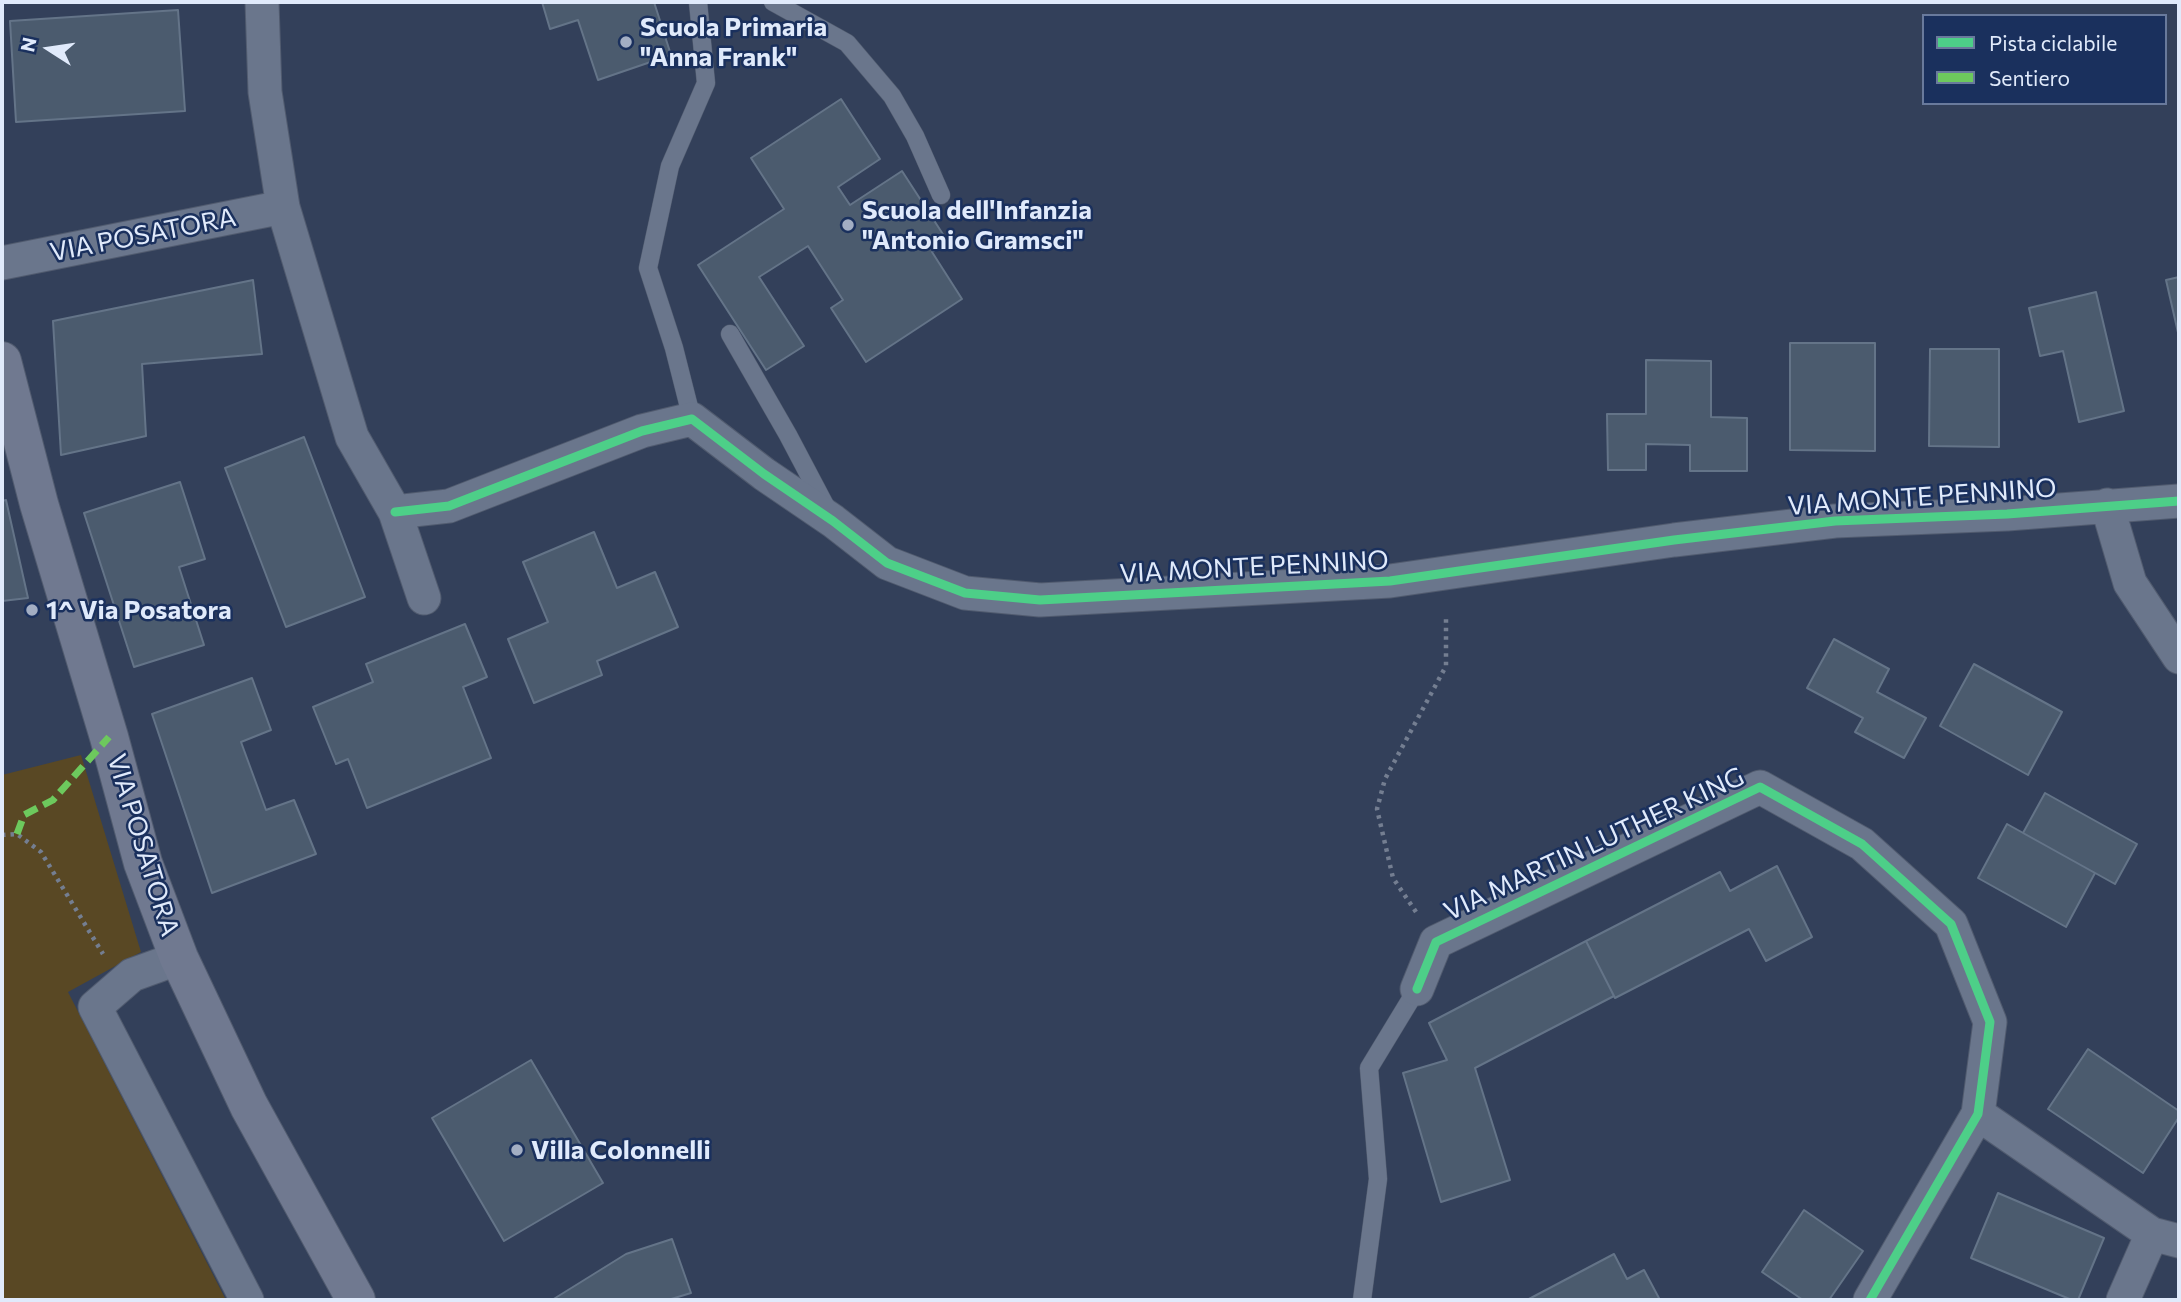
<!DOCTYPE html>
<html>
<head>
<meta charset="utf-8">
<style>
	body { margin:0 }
	#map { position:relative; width:2181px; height:1302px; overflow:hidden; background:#33405a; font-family:Commissioner,sans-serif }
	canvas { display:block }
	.frame { position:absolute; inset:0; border:4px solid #e0eafb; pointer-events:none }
	.legend { position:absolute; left:1922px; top:14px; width:245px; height:91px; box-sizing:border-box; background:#1a305d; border:2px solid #697a9c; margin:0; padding:9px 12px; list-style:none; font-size:21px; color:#e0eafb }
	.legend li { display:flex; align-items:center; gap:14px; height:35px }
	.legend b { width:35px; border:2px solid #697a9c }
	.north { position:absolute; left:14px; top:14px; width:70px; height:70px; -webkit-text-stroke:5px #1a305d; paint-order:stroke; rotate:282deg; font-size:19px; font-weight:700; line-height:28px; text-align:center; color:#e0eafb }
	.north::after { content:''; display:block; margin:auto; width:24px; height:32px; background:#e0eafb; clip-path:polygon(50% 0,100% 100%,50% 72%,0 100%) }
</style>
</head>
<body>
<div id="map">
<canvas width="2181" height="1302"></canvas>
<div class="frame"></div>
<ul class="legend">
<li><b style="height:9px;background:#4dcf88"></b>Pista ciclabile</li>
<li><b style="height:9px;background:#6dc95d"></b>Sentiero</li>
</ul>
<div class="north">N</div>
</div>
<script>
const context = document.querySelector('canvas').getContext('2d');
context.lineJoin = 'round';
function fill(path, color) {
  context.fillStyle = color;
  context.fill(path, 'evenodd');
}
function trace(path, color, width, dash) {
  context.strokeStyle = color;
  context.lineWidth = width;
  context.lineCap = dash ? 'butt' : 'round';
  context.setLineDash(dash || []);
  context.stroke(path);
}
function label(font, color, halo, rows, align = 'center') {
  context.font = font + ' Commissioner,sans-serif';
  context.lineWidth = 5;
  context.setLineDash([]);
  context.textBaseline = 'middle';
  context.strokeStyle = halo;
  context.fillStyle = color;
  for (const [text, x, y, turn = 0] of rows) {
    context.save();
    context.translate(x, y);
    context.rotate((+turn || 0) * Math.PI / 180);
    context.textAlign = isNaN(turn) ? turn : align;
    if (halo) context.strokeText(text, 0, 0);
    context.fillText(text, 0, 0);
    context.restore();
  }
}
fill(new Path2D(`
	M81,755L141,952L68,992L226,1300H2V775Z`), '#594824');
const building = new Path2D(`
	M542,2H654L671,55L598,80L578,20L550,29Z
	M178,10L185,111L16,122L10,21Z
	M841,99L880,159L838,187L850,205L902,171L948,242L932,252L962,299L866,362L831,308L843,300L808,246L759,277L804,346L766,370L698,265L784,209L751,158Z
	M2179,277V337L2166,280Z
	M253,280L262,354L142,364L146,436L61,455L53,321Z
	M2096,292L2124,411L2079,422L2063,351L2040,356L2029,308Z
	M1790,343H1875V451L1790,450Z
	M1930,349H1999V447L1929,446Z
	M1646,360L1711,361V417L1747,418V471H1690V445L1646,444V470H1608L1607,414H1646Z
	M304,437L365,597L286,627L225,468Z
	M180,482L205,559L179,567L204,645L134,667L84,513Z
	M6,500L28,598L2,601V501Z
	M594,532L617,588L655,572L678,627L597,661L602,675L534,703L508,639L548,622L523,562Z
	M465,624L487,677L463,687L491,758L367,808L348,759L336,764L313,707L373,682L366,664Z
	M1834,639L1889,669L1877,692L1926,718L1904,758L1855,732L1863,718L1807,688Z
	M1974,664L2062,712L2028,775L1940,726Z
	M252,678L271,730L241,742L266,810L294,800L316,854L212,893L152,714Z
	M2045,793L2137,844L2115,884L2023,833Z
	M2007,824L2095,873L2066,927L1978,878Z
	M1777,866L1812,937L1766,961L1749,929L1615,998L1586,941L1720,872L1730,891Z
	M1586,941L1614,996L1475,1068L1510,1180L1441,1202L1403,1073L1447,1060L1429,1023Z
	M2088,1049L2179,1111V1117L2143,1173L2048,1109Z
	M531,1060L603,1183L504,1241L432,1118Z
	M1998,1193L2104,1238L2078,1300H2072L1971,1258Z
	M1804,1210L1863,1251L1829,1300H1803L1762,1272Z
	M672,1239L691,1293L668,1300H552L626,1254Z
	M1614,1254L1627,1279L1644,1270L1660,1300H1527Z`);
fill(building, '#4b5b6e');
trace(building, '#647488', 2);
const lane = new Path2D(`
	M773,2L847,43L892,96L915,136L941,195
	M730,334L788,435L827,509
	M692,419L674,348L648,268L670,166L706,83L698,2
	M1362,1300L1378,1179L1369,1068L1417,989`);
const street = new Path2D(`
	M262,2L265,92L283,207L352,437L395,512L424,598
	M2,263L283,207
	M2107,505L2130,583L2179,657
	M395,512L449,506L642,431L692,419L764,474L833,521L887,563L965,593L1040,600L1390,581L1674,540L1835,521L2007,514L2179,501
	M179,958L132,975L95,1007L247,1300
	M1417,989L1436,942L1760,787L1862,844L1951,924L1990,1022L1978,1114L1870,1300
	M1978,1114L2152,1234
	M2123,1300L2152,1234L2179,1241`);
const secondary = new Path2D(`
	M2,361L39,504L109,737L143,863L179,958L249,1106L356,1300`);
trace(lane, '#515b6f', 19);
trace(street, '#515b6f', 35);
trace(secondary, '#515b6f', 40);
trace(new Path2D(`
	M2,835L17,834L41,852L103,954
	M1416,912L1393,878L1377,809L1385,779L1446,666V617`), '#747e91', 4.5, [3.5, 5]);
trace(lane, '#6a768c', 18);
trace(street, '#6a768c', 33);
trace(secondary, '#707990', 38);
trace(new Path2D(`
	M17,834L24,815L53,800L109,737`), '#6dc95d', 7, [14, 7]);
trace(new Path2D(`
	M395,512L449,506L642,431L692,419L764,474L833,521L887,563L965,593L1040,600L1390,581L1674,540L1835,521L2007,514L2179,501
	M1417,989L1436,942L1760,787L1862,844L1951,924L1990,1022L1978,1114L1870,1300`), '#4dcf88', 9);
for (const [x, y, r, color] of [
	[626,42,7,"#a3aec3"],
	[848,225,7,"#a3aec3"],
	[32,610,7,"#a3aec3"],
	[517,1150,7,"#a3aec3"]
]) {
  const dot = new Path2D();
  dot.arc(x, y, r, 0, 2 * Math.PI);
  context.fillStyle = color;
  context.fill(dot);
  trace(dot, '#1a305d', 2.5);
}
label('bold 26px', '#e0eafb', '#1a305d', [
	["Scuola Primaria",640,27],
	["\"Anna Frank\"",640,57],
	["Scuola dell'Infanzia",862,210],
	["\"Antonio Gramsci\"",862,240],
	["1^ Via Posatora",46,610],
	["Villa Colonnelli",531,1150]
], 'left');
label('26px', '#e0eafb', '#1a305d', [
	["VIA POSATORA",143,235,-11],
	["VIA MONTE PENNINO",1922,497,-4],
	["VIA MONTE PENNINO",1254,567,-3],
	["VIA MARTIN LUTHER KING",1594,844,-25],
	["VIA POSATORA",143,845,73]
]);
</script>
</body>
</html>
